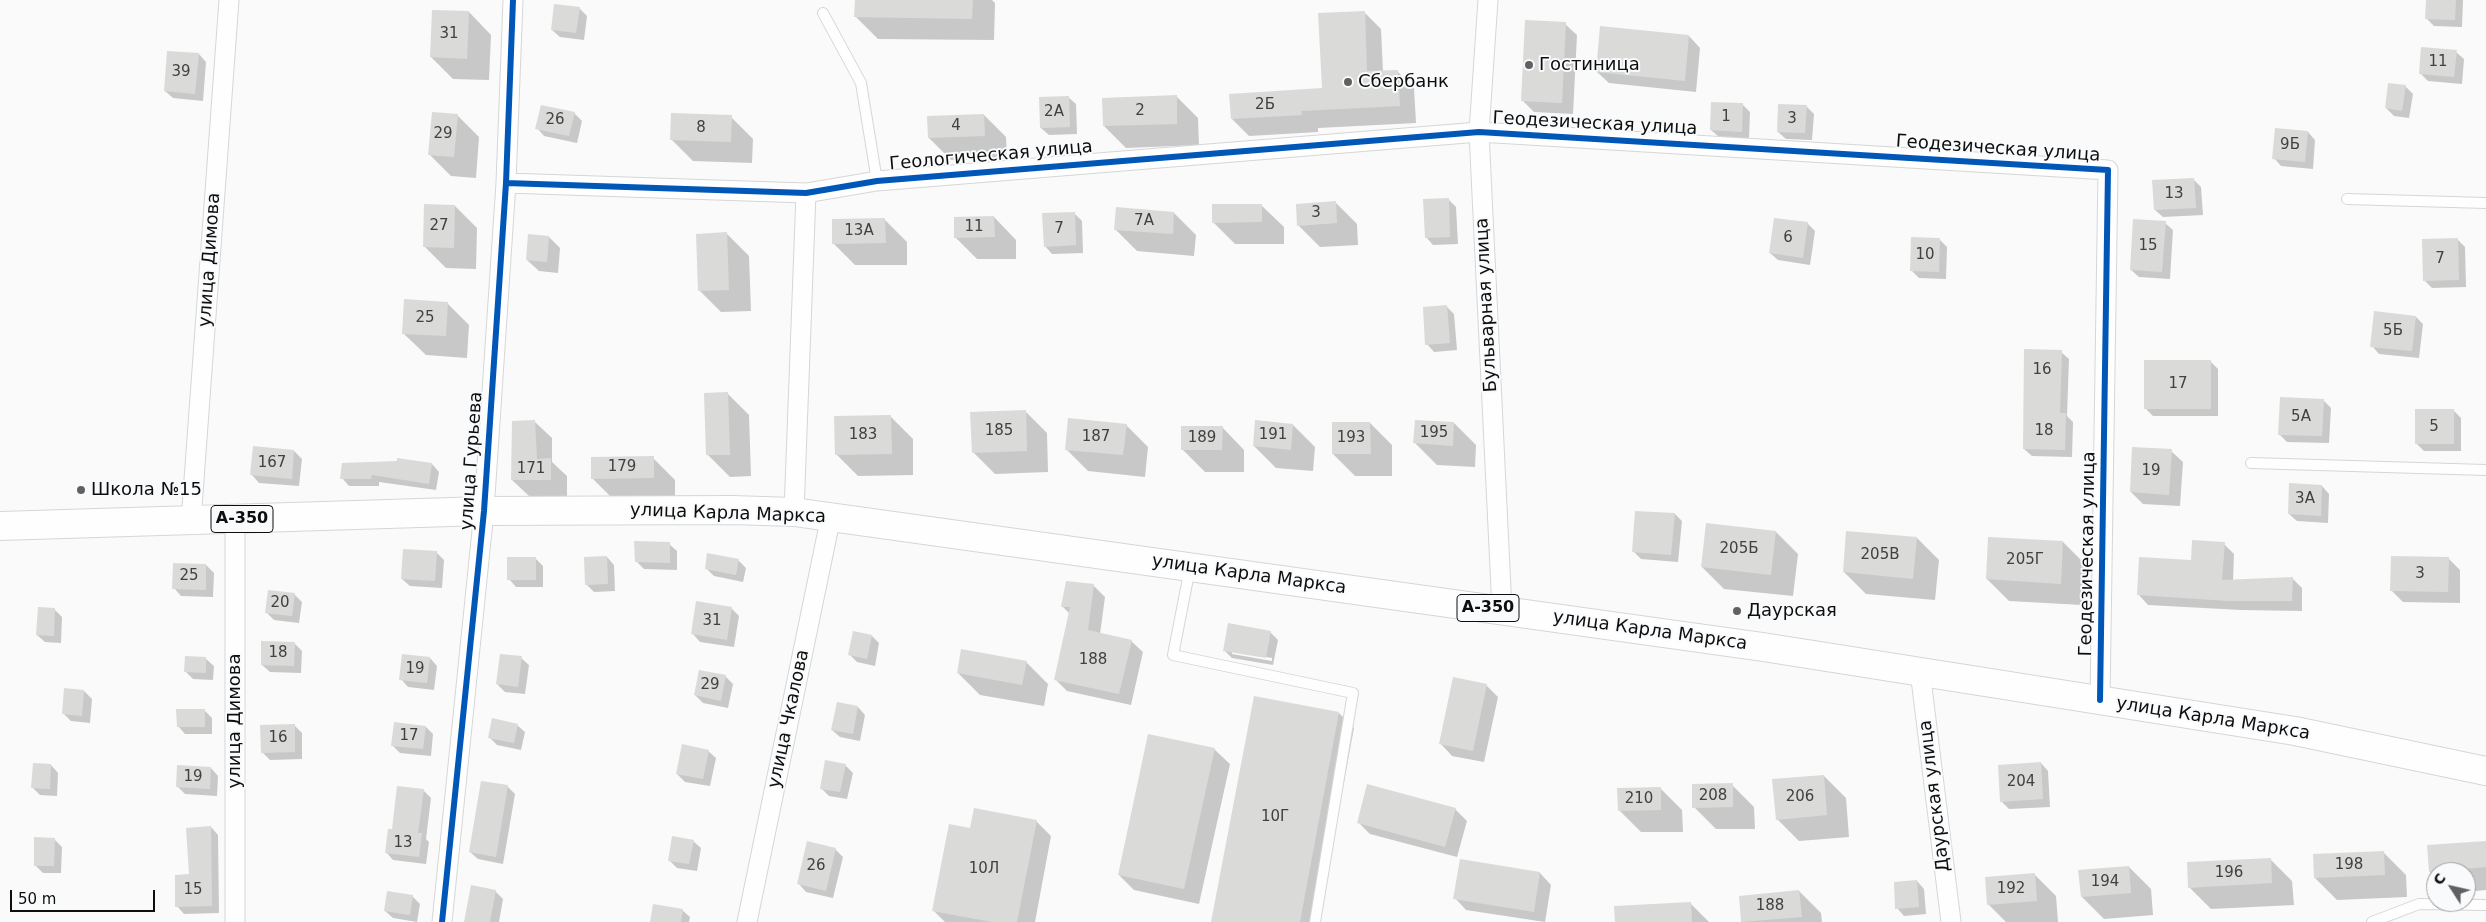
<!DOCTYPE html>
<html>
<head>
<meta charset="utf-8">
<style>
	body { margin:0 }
	#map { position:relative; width:2486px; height:922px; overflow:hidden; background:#fafafb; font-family:"DejaVu Sans",sans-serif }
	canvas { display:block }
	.north { position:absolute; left:2426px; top:862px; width:50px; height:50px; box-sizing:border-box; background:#f9fafc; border:1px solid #9b9c9d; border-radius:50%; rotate:305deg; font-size:14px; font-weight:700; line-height:20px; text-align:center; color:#0d0e0e }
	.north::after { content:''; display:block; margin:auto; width:18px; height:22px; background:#606161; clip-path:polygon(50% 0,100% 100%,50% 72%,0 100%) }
	.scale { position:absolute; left:10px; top:890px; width:145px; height:22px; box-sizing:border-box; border:2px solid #0d0e0e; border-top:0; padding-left:6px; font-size:15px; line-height:18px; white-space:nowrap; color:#0d0e0e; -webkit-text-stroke:4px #f9fafc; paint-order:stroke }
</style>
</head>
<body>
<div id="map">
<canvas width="2486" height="922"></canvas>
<div class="north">С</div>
<div class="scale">50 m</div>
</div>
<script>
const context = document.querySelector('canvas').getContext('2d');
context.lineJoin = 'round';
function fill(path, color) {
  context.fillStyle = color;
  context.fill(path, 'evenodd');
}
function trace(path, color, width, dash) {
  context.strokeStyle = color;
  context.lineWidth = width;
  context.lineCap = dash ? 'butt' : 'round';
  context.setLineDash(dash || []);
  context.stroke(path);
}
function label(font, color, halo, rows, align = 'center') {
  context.font = font + ' "DejaVu Sans",sans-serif';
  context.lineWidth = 4;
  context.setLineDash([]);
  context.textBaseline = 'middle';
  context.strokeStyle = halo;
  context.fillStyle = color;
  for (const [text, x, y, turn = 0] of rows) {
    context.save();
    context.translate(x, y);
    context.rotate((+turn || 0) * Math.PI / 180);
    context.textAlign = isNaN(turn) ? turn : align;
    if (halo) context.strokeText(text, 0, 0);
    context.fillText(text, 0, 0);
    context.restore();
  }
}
fill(new Path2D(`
	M856,0H992L995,3L994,40L878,39L856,17Z
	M2427,0H2463L2462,27L2434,26L2426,18Z
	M579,8L587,16L584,40L560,37L552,30Z
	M469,12L491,35L489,80L453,79L431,57Z
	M1364,12L1381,29L1383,72L1397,71L1414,88L1416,123L1318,128V132L1249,136L1232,119L1323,89Z
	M1565,24L1577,35L1573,114L1534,112L1522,100Z
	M1689,36L1700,48L1696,92L1609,83L1597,72Z
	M2456,52L2464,59L2462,84L2428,81L2420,73Z
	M199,54L206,62L203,101L173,98L165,91Z
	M2405,86L2413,94L2409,118L2394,116L2386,108Z
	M1176,96L1198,118L1199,145L1126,148L1104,126Z
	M1068,97L1076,104L1077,134L1049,135L1041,128Z
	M1743,105L1750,112L1749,139L1719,137L1711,130Z
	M1806,106L1814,114L1812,140L1786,139L1778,132Z
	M574,113L582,121L577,143L544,136L537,128Z
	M457,115L479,137L476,178L451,176L429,154Z
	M984,115L1006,137L1007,158L951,160L929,138Z
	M731,117L753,139L752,163L693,161L671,139Z
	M2308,132L2315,140L2313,169L2281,166L2274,158Z
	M2194,180L2201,187L2203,215L2163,217L2155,210Z
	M1448,199L1456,207L1458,244L1433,245L1426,237Z
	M1335,202L1357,224L1358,245L1320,247L1298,225Z
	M1261,205L1284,227V244H1235L1213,222Z
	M455,206L477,228L476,269L446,268L424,246Z
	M1074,213L1082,221L1083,253L1052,254L1045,246Z
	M1174,213L1196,235L1194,256L1137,251L1115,229Z
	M994,217L1016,240V259H977L955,237Z
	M885,220L907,242V265H855L833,243Z
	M1807,223L1815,231L1810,265L1778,260L1770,253Z
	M2165,223L2173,230L2170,279L2139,277L2131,270Z
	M727,234L749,256L751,311L721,312L699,290Z
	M549,237L560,248L558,273L539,271L527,260Z
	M1939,239L1947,247L1946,279L1919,278L1912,271Z
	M2457,239L2465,247L2466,287L2432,288L2424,280Z
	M447,303L469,325L467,358L426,355L403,333Z
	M1447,307L1454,314L1457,350L1434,352L1427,344Z
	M2416,317L2423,324L2419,358L2379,354L2372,346Z
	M2061,352L2069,359L2067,416L2073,422L2072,457L2032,456L2024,449Z
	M2210,361L2218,369V416H2153L2146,409Z
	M727,393L749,415L751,476L730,477L708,455Z
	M2323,400L2331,408L2329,443L2287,442L2279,434Z
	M2453,410L2461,418V451H2424L2416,443Z
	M1025,411L1047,433L1048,472L995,474L973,452Z
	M891,417L913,439V475L858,476L836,454Z
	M535,422L552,438V462L567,476V496H529L512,480Z
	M1370,423L1392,445V476H1355L1333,454Z
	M1454,423L1476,445L1475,467L1437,465L1415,443Z
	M1126,425L1148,447L1145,477L1088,471L1066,449Z
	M1293,425L1315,447L1313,471L1276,468L1254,446Z
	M1222,427L1244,450V472H1205L1183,450Z
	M294,451L302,459L299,486L259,483L252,475Z
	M2171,451L2183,462L2180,506L2143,504L2131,492Z
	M653,458L675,480V500H614L592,478Z
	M432,464L439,472L436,490L379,482V486H349L342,478Z
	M2322,486L2329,494L2328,523L2297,521L2289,514Z
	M1675,514L1682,521L1678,562L1641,559L1633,551Z
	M1776,532L1798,554L1793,596L1724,589L1702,567Z
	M1917,538L1939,560L1935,600L1866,594L1844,572Z
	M2063,542L2085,564L2082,605L2009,601L1987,579Z
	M669,544L677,551V570L644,569L636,561Z
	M2224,544L2234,554L2233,581L2292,578L2302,588V611L2241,610L2148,605L2138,594Z
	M436,552L444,560L442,588L410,586L402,579Z
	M607,557L614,565L615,591L594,592L586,584Z
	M535,558L543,566V587H516L509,579Z
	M2448,558L2460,570V603L2403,602L2391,590Z
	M738,560L746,568L743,582L714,576L706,568Z
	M206,565L214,573L213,597L181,596L174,588Z
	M1094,586L1105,597L1100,634L1131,641L1143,652L1131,705L1067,691L1055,679L1070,614L1062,606Z
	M294,594L302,602L299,623L274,620L267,613Z
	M731,608L739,616L734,647L700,642L693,634Z
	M55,610L62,617L61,643L45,642L37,635Z
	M1270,632L1278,640L1273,665L1232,658L1225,651ZM1232,651L1272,658V661L1232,654Z
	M872,636L879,643L875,666L857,662L849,654Z
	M294,643L302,651L301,673L270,672L262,665Z
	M430,658L437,666L434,690L408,687L401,679Z
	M521,658L529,665L525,694L505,692L497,684Z
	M206,659L214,666L213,680L193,679L186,672Z
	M1026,662L1048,684L1044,706L980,695L958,673Z
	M725,676L733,684L728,708L703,703L695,695Z
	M1486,685L1498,697L1484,762L1452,756L1441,744Z
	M84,691L92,699L90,723L71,721L64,714Z
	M858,707L865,715L860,741L840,737L832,730Z
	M204,710L212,718V734H185L178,726Z
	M1339,713L1354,728L1318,922H1212Z
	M294,725L302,733V759L270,760L262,752Z
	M517,725L525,732L521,750L497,745L489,737Z
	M426,727L433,734L431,756L400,753L392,745Z
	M1214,749L1230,764L1199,904L1134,890L1119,875Z
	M708,751L716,758L710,786L685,782L677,774Z
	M2041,763L2048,771L2050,807L2009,809L2001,801Z
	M51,765L58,773L57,796L40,795L33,788Z
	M845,765L853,773L847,799L829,796L821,788Z
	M211,768L218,776L217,796L185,794L177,786Z
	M1824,776L1846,798L1849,837L1799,841L1777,819Z
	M1732,785L1754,807L1755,829H1716L1694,807Z
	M507,786L515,794L503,864L478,859L470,852Z
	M1660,788L1682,810L1683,832H1641L1619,810Z
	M423,790L431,798L426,839L429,842L426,864L393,860L386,852L394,831Z
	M1455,809L1467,821L1457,857L1370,834L1358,822Z
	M1036,821L1051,836L1035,922H945L934,911L971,829Z
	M211,827L218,835L219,913L184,914L177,906Z
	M54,839L62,847L61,873H43L35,865Z
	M693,841L701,848L697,871L677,868L669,860Z
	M2486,842V890L2466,892V872H2436V877L2430,871Z
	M835,849L843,857L833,898L806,892L799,884Z
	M2384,853L2406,875L2407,897L2337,900L2315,878Z
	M2270,859L2292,881L2294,905L2211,909L2189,887Z
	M1461,861L1540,873L1551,885L1545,922L1466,910L1455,898Z
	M2129,867L2151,889L2153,915L2104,919L2082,897Z
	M2034,874L2056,896L2058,922H2006L1988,904Z
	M1917,881L1924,889L1926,914L1904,916L1897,908Z
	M495,891L503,899L499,922H465Z
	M1799,891L1821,913L1822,922H1743L1740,897Z
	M412,896L420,904L417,922L393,918L385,911Z
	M1690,903L1709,922H1616Z
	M682,910L690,917L689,922H651Z`), '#0003');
fill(new Path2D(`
	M855,0H973L972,19L854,17Z
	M2426,0H2456L2455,20L2425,19Z
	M554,4L580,7L576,33L551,30Z
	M432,10L469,11L467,59L430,57Z
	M1365,11L1367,71L1398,70L1400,106L1301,111L1302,115L1231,119L1229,94L1322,88L1318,13Z
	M1525,20L1566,22L1562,103L1521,101Z
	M1600,26L1689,35L1685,81L1596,72Z
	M2421,47L2457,50L2454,77L2419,74Z
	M167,51L199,53L195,94L164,91Z
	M2388,83L2406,85L2402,111L2385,108Z
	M1177,95V124L1103,126L1102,98Z
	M1069,96L1070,127L1040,128L1039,97Z
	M1711,102L1743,103L1742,132L1710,130Z
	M1778,104L1807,105L1805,133L1777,132Z
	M541,105L575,112L569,136L535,129Z
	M432,112L458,114L454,157L428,155Z
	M671,113L732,115L731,142L670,140Z
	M984,114L985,136L928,138L927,116Z
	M2275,128L2308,131L2305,162L2272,159Z
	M2194,178L2196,208L2154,210L2152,180Z
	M1449,198L1450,237L1425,238L1423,199Z
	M1336,201L1337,223L1297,226L1296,204Z
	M424,204L455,205L454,248L423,247Z
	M1212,204H1262V222L1212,223Z
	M1116,207L1174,212L1173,234L1114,230Z
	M1075,212L1076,245L1044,247L1042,213Z
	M994,216L995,237L954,238V217Z
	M885,218L886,243L832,244V219Z
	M1774,218L1808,222L1803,258L1769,253Z
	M2133,219L2166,221L2162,272L2130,270Z
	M727,232L729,290L698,291L696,234Z
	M528,234L549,236L547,262L526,260Z
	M1911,237L1940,238L1939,272L1910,271Z
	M2458,238L2459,280L2423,281L2422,239Z
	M404,299L448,302L446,336L402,334Z
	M1447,305L1450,343L1425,345L1423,307Z
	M2374,311L2416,316L2412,351L2370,347Z
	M2024,349L2062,350L2060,413H2066L2065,450L2023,449Z
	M2144,360H2211V409H2144Z
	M728,392L730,455H706L704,393Z
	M2280,397L2324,399L2322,436L2278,435Z
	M2415,409H2454V444H2415Z
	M1026,410L1027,451L972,453L970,412Z
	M891,415L892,454L835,455L834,416Z
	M1068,418L1127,424L1123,455L1065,450Z
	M535,420L537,459L551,458V480H511L512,421Z
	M1255,420L1293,424L1291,450L1253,446Z
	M1415,420L1454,422L1453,446L1413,443Z
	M1332,422H1370L1371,454H1332Z
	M1181,426H1223L1222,450H1181Z
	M253,446L294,450L292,479L250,475Z
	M2132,447L2172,449L2169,495L2130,492Z
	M654,456V478L591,479V457Z
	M397,458L432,463L429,484L372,475L371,479H340L342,463L397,461Z
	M2289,483L2322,485L2321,516L2288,514Z
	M1635,511L1675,513L1671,555L1632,552Z
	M1706,523L1776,531L1771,575L1701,567Z
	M1846,531L1917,537L1913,579L1843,572Z
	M1988,537L2063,541L2061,584L1986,579Z
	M2192,540L2225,542L2222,580L2293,577L2292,601H2229L2137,595L2139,557L2191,560Z
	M634,541L670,542V563L635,562Z
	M403,549L437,551L435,581L401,579Z
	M707,553L739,559L736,575L705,569Z
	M607,556L608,584L585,585L584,557Z
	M2391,556L2449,557L2448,592L2390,591Z
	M507,557H536V580H507Z
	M173,563L206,564V590L172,589Z
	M1066,581L1094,584L1088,630L1132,640L1119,694L1054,680L1070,607H1061Z
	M268,590L295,593L292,616L265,613Z
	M696,601L732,607L727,640L691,634Z
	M38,607L55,608L54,636L36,635Z
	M1228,623L1271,631L1266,658L1223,651Z
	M853,631L872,635L867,659L848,655Z
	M261,641L295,642L294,666L261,665Z
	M961,649L1027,661L1022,685L957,673Z
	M402,654L430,657L427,683L399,680Z
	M500,654L522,656L518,687L496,684Z
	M185,656L206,657V673L184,672Z
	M699,670L726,675L721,701L694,695Z
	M1453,677L1487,684L1473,751L1439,744Z
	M64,688L84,690L82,716L62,714Z
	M1254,696L1339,712L1300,922H1211Z
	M837,702L858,706L853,734L831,730Z
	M176,709H205V727H177Z
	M492,718L518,724L514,743L488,738Z
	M394,722L426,726L423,749L391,746Z
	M295,724V752L261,753L260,725Z
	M1148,734L1215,748L1184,889L1118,875Z
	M682,744L709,750L703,779L676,774Z
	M825,760L846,764L840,792L820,789Z
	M2041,762L2043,799L2000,802L1998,765Z
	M33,763L51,764L50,789L31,788Z
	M177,765L211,767L210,789L176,787Z
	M1824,775L1827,815L1776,820L1772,779Z
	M481,781L508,785L496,857L469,852Z
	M1733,783V807L1692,808V784Z
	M1367,784L1456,808L1445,847L1357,823Z
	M397,786L424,789L418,833H422L419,857L385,853L388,829H392Z
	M1661,787V810L1618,811L1617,788Z
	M974,808L1037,820L1017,922H992L932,911L949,824L970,828Z
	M211,826L212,906L175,907V875L189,874L186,828Z
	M672,836L694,840L689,864L668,861Z
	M34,837L55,838L54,866H34Z
	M807,841L836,848L826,891L797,884Z
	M2486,841V867L2429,872L2427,845Z
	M2384,851L2385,875L2314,878L2313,854Z
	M2271,858L2272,883L2188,888L2187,862Z
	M1460,859L1540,872L1534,912L1453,899Z
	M2129,866L2131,893L2081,897L2078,870Z
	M2035,873L2037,901L1987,905L1985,877Z
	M1917,880L1919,907L1895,909L1894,882Z
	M471,885L496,890L490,922H464Z
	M1799,890L1802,917L1741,922L1739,896Z
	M387,891L413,895L410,915L384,911Z
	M1691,902L1692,922H1615L1614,906Z
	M653,904L683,909L681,922H650Z`), '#dadad9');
const lane = new Path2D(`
	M823,13L861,83L877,181
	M2347,199L2486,203
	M2251,463L2486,470
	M1190,568L1173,655L1353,693L1315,922
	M2372,922L2419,904L2486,905`);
const street = new Path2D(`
	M1488,0L1479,132L1502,610
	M506,183L806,193L877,181L1479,132L2108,170L2100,700
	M794,512L806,193
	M235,520V922
	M191,521L229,0
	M1920,671L1951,922
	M442,922L484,511L506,183L513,0
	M747,922L831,516`);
const highway = new Path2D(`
	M0,526L484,511L732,510L794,512L1763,647L2295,731L2486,771`);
trace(lane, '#d6d6d7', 12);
trace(street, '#d6d6d7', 21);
trace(highway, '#d6d6d7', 30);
trace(lane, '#fefefe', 10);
trace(street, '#fefefe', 19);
trace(highway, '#fefefe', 28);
trace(new Path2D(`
	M506,183L806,193L877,181L1479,132L2108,170L2100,700
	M442,922L484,511L506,183L513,0`), '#0057b8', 6);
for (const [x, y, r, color] of [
	[1529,65,5,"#606161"],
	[1348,82,5,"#606161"],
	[81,490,5,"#606161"],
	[1737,611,5,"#606161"]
]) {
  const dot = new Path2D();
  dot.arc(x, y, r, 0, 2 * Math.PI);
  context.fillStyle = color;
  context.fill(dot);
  trace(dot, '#f9fafc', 2);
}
label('15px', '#404141', null, [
	["31",449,34],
	["11",2438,62],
	["39",181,72],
	["2Б",1265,105],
	["2",1140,111],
	["2А",1054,112],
	["1",1726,117],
	["3",1792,119],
	["26",555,120],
	["4",956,126],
	["8",701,128],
	["29",443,134],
	["9Б",2290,145],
	["13",2174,194],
	["3",1316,213],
	["7А",1144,221],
	["27",439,226],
	["11",974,227],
	["7",1059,229],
	["13А",859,231],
	["6",1788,238],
	["15",2148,246],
	["10",1925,255],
	["7",2440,259],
	["25",425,318],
	["5Б",2393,331],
	["16",2042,370],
	["17",2178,384],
	["5А",2301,417],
	["5",2434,427],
	["185",999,431],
	["18",2044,431],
	["195",1434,433],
	["183",863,435],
	["191",1273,435],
	["187",1096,437],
	["189",1202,438],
	["193",1351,438],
	["167",272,463],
	["179",622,467],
	["171",531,469],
	["19",2151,471],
	["3А",2305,499],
	["205Б",1739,549],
	["205В",1880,555],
	["205Г",2025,560],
	["3",2420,574],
	["25",189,576],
	["20",280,603],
	["31",712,621],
	["18",278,653],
	["188",1093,660],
	["19",415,669],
	["29",710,685],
	["17",409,736],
	["16",278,738],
	["19",193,777],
	["204",2021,782],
	["208",1713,796],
	["206",1800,797],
	["210",1639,799],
	["10Г",1275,817],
	["13",403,843],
	["198",2349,865],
	["26",816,866],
	["10Л",984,869],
	["196",2229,873],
	["194",2105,882],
	["192",2011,889],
	["15",193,890],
	["188",1770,906]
]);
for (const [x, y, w] of [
	[242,519,62],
	[1488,608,62]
]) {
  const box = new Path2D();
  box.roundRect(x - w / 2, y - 13.5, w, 27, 4);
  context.fillStyle = '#f9fafc';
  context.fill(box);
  trace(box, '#0d0e0e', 1);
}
label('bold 16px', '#0d0e0e', null, [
	["А-350",242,519],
	["А-350",1488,608]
]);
label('18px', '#0d0e0e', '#f9fafc', [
	["Гостиница",1539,65],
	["Сбербанк",1358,82],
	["Школа №15",91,490],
	["Даурская",1747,611]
], 'left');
label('18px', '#0d0e0e', '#f9fafc', [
	["Геодезическая улица",1595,124,3],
	["Геодезическая улица",1998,149,4],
	["Геологическая улица",991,156,-5],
	["улица Димова",210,260,-86],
	["Бульварная улица",1487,305,-93],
	["улица Гурьева",472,461,-86],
	["улица Карла Маркса",728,514,2],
	["Геодезическая улица",2088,554,-89],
	["улица Карла Маркса",1249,575,8],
	["улица Карла Маркса",1650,631,8],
	["улица Чкалова",789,719,-78],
	["улица Карла Маркса",2213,719,9],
	["улица Димова",235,721,-90],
	["Даурская улица",1935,796,-97]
]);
</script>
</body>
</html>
